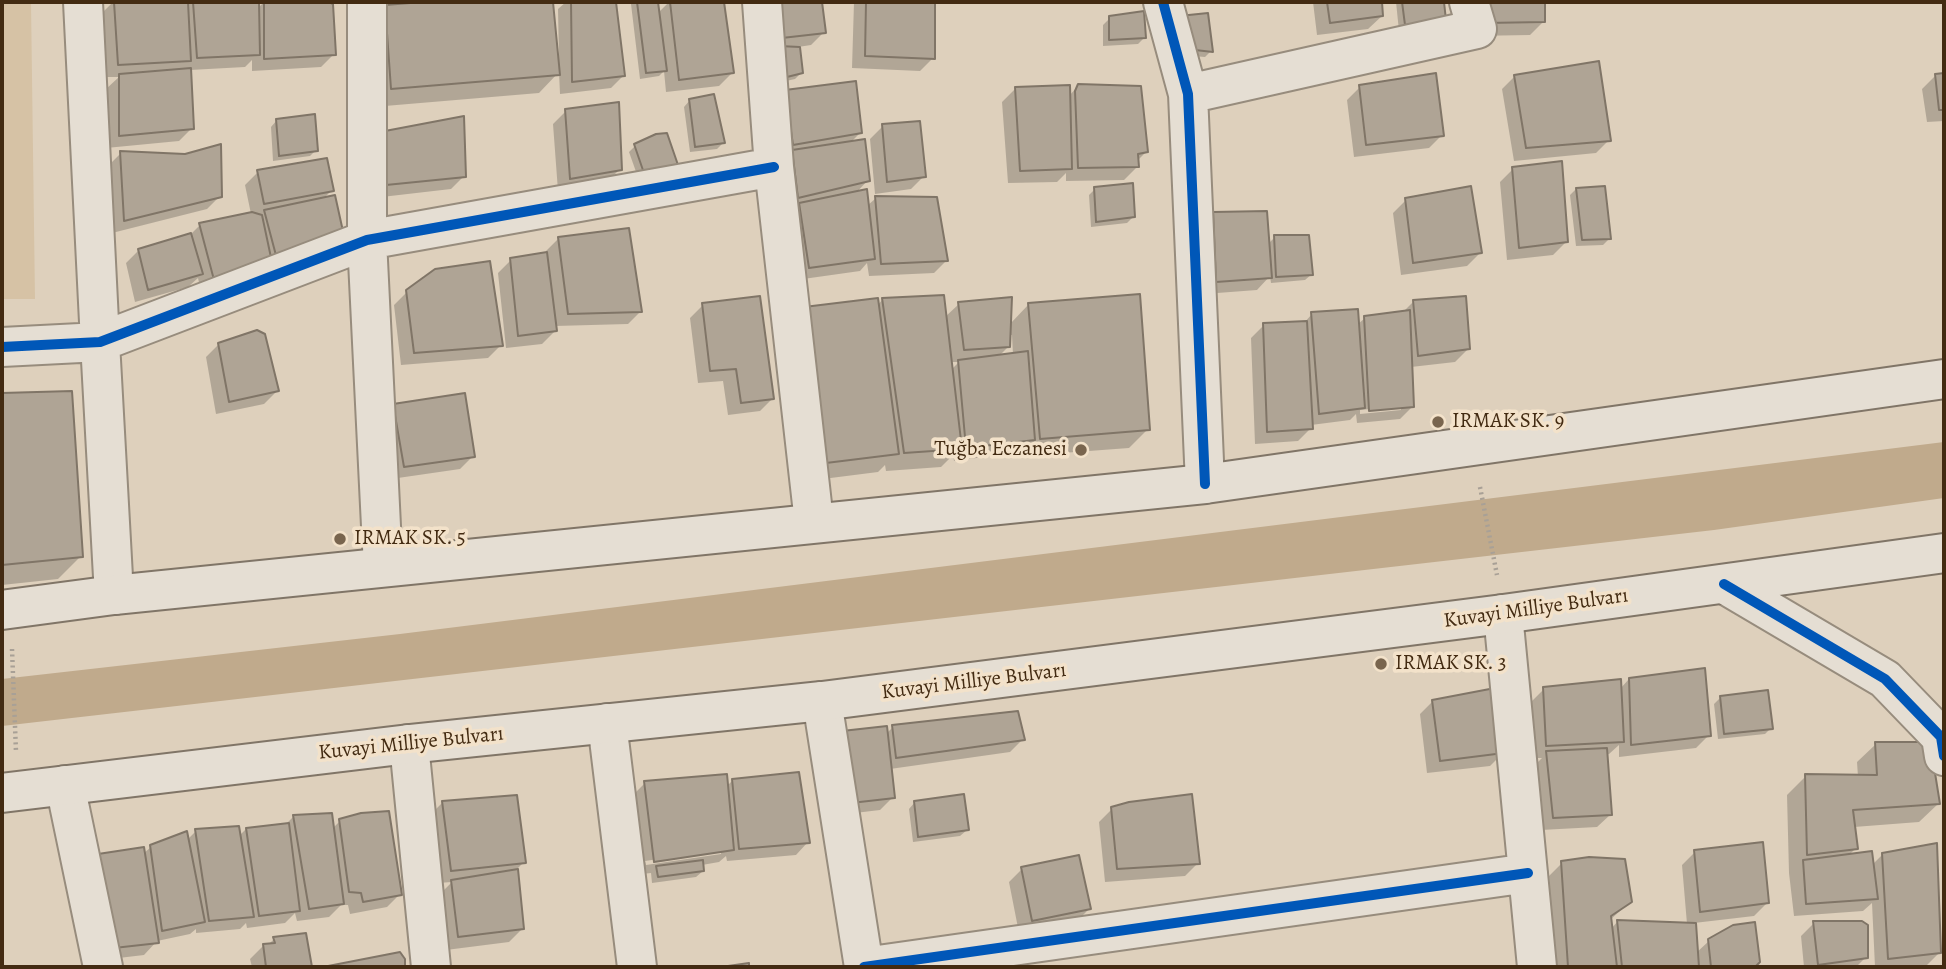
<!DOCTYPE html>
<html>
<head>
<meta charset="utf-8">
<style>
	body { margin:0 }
	#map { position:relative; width:1946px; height:969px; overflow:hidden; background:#ded0bc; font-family:Alegreya,serif }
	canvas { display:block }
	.frame { position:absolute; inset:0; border:4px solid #432b12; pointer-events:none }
</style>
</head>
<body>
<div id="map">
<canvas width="1946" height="969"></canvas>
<div class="frame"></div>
</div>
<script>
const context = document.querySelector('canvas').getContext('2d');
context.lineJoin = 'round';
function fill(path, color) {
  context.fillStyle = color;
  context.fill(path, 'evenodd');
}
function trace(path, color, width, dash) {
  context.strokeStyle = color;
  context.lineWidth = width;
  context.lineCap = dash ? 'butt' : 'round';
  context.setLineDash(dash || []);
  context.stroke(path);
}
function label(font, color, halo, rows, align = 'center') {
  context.font = font + ' Alegreya,serif';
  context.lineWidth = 7;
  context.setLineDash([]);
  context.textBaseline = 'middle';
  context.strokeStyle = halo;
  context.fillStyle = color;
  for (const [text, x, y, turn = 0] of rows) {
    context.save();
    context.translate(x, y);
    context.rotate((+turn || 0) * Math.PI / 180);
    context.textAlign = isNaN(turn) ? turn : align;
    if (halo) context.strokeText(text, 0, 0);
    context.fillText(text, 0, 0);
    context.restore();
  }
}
fill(new Path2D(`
	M2,2H31L35,299H2Z`), '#d6c2a5');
fill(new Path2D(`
	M1944,442V498L1714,530L2,726V679L400,634Z`), '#c0aa8c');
fill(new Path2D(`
	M113,2H257V9L264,2H327L331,5L334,54L321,67L252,71V60L245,67L190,70L192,128L179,141L106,148V89L119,77H105L102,13Z
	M443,2H551L556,59H559L558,9L566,2H615L624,75L611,88L560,94L559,72L539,93L373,107L386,7Z
	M634,2H657L658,13L669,2H722L732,73L719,86L666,92L664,71L659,76L640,79L631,4Z
	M757,2H820L824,32L811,45L798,47L801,73L795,79L777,83Z
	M854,2H933V58L920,71L852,68Z
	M1313,2H1380L1382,16L1368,29L1317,35Z
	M1396,2H1442L1444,20L1399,31Z
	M1471,2H1543V22L1530,35L1473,36Z
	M1207,15L1211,51L1205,57L1180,55Z
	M1110,18L1144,38L1138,44L1103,46V25Z
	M1944,75V121L1927,122L1922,89L1935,76Z
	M1515,76L1609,140L1596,153L1514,161L1502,89Z
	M1078,86L1147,151L1137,161V167L1124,180L1066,181V173L1057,182L1008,183L1002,102L1015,89L1069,96Z
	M1360,87L1442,135L1429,148L1354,157L1347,100Z
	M690,100L723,143L717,149L690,152L684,107Z
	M772,105L860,133L850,143L868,180L856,193L867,206L876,198L947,260L934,273L869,276L867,263L860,271L796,280Z
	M566,111L620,169L607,182L558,191L553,124Z
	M277,120L316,150L310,156L273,161L271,127Z
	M883,126L924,176L911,189L875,194L870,139Z
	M657,136L640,183L629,152L635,146Z
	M373,146L464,176L451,189L373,198Z
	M121,153L220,196L207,209L112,233L108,166Z
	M1513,169L1566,242L1553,255L1507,260L1500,182Z
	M258,172L332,190L323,199L344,244L201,292L198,278L188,287L135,302L126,263L139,250L190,235L200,225L251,214L245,185Z
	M1095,189L1133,217L1127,223L1091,227L1089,195Z
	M1576,189L1610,238L1603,245L1576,246L1570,195Z
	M1406,200L1480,253L1467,266L1401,275L1393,213Z
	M1213,214L1268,244L1275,237L1312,274L1305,280L1271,283L1270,276L1257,290L1204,294L1200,227Z
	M559,238L640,312L628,324L555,326V331L542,344L506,348L498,273L511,260L546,254V251Z
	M407,292L501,345L488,358L401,365L394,305Z
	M883,299L945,317L959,304L1010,324L1029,304L1148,429L1129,448L1022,456V452L954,461L953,455L941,467L886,471L885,465L878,472L807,481L877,306ZM1009,335H1012L1013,355L998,357L1009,346ZM950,362H959L951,370Z
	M1413,302L1468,349L1455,362L1411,367L1413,406L1400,419L1357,423L1356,414L1350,420L1311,425V428L1298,441L1255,444L1251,338L1264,325L1304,323L1312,314L1357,325L1365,318L1402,313ZM1401,406V410L1360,414V410Z
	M703,305L773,398L760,411L728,415L723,381L698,383L690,318Z
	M219,344L277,391L264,404L216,414L206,357Z
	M70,393L81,556L58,579L2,585V394Z
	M394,406L473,456L460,469L391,479Z
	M1629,679L1709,735L1696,748L1619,757V745L1609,754L1605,755L1610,815L1597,827L1541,830L1534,766L1542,758H1534L1531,702L1544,689H1620Z
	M1720,698L1771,728L1765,734L1718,739L1714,704Z
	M1433,701L1503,753L1490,766L1427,773L1420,714Z
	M893,727L1023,739L1010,752L890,769L893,797L880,810L838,815L886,734Z
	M1876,744L1938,804L1919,822L1854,827L1856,848L1848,856L1872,865L1883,854L1940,952L1927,965L1875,967L1872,903L1863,911L1794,916L1789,873L1787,795L1806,776L1858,777L1857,762Z
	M733,780L808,842L796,855L727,861L726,856L719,862L702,865L703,871L696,877L652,883L651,873L642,874L632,796L645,783L726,787ZM721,850V854L646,865L645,861Z
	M915,802L967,830L960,836L913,842L909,809Z
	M442,803L524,862L516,870L522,929L509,942L446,950L439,895L452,882L438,883L429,816Z
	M1112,809L1198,863L1185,876L1105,882L1099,822Z
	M294,816L333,828L340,821L400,894L387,907L350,914L348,905H341L329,917L297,921L295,913L285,923L247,928L246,923L240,929L196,933V929L190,934L157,941L144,955L93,961L143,854L151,847L187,840L196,831L239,836L246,829L285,825Z
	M1695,852L1767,903L1754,916L1694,923L1696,953L1709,941L1758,961L1753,967H1555L1549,876L1562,863L1630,902L1610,920L1611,929L1618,921L1687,924L1682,865Z
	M1022,869L1089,909L1076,922L1019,933L1009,882Z
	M1814,923L1866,957L1856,967H1804L1801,936Z
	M304,935L310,967H252L250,959L263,946L268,945L274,939Z`), '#0003');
const building = new Path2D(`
	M114,2H188L191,61L118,65Z
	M193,2H259L260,55L197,58Z
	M264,2H329L333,4L336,55L264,59Z
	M423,2H553L560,75L391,89L385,5Z
	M571,2H616L625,76L572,82Z
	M637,2H658L667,71L646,73Z
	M670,2H724L734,73L679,80Z
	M770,2H822L826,33L773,39Z
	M866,2H935V59L865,56Z
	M1327,2H1382L1383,16L1330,23Z
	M1402,2H1444L1446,20L1405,25Z
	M1484,2H1545V22L1485,23Z
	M1144,11L1146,38L1109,40V16Z
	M1208,13L1213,52L1186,49L1179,16Z
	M779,46L800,47L803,73L783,78Z
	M1599,61L1611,141L1526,148L1514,75Z
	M191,68L194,129L119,136V74Z
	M1436,73L1444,136L1366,145L1359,85Z
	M1944,73V110H1939L1935,74Z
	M856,81L862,133L793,145L785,90Z
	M1078,84L1141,86L1148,152L1138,154L1139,167L1078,168L1075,91Z
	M1070,85L1072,169L1020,171L1015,87Z
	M714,94L725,143L695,147L689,99Z
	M619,102L622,170L570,179L565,109Z
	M315,114L318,151L279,156L276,119Z
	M464,116L466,177L386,185L385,131Z
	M920,121L926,177L887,182L882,124Z
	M667,133L678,165L646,179L634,144L656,134Z
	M865,139L870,181L798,198L792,150Z
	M221,144L222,197L124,221L120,151L185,154Z
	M327,158L334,191L264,204L257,170Z
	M1562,161L1568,242L1519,248L1512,167Z
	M1133,183L1135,217L1096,222L1094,187Z
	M1471,186L1482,253L1413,263L1405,198Z
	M1605,186L1611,239L1582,240L1576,188Z
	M867,189L875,259L809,268L799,203Z
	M335,195L346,245L278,263L264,210Z
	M875,196L937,197L948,261L881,264Z
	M1267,211L1272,278L1216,282L1213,212Z
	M252,212L262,215L273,267L214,280L199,223Z
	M629,228L642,312L568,314L558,237Z
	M191,233L203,274L148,290L138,249Z
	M1274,235H1309L1313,275L1276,277Z
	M547,252L557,331L518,336L510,258Z
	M490,261L503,346L414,353L406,290L435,269Z
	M1140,294L1150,430L1040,439L1028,303Z
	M944,295L962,449L904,453L882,298Z
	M760,296L774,399L741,403L736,369L710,371L702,303Z
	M1466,296L1470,349L1418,356L1413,300Z
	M1012,297L1010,347L964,350L958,302Z
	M878,298L899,454L826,463L804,307Z
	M1358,309L1365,408L1319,414L1311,312Z
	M1410,310L1414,407L1369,411L1364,316Z
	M1307,321L1313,429L1267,432L1263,323Z
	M257,330L265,334L279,391L229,402L218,343Z
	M1028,351L1035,440L966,448L958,360Z
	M72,391L83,557L2,565V393Z
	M465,393L475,457L404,467L393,404Z
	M1705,668L1711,736L1631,745L1629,678Z
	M1621,679L1624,742L1546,746L1543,687Z
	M1495,688L1504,753L1440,761L1432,700Z
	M1768,690L1773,729L1724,734L1720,696Z
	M1018,711L1025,740L896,758L892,725Z
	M887,726L895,798L851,803L842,731Z
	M1875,742H1930L1940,804L1853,810L1858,849L1807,855L1805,774L1877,775Z
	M1607,748L1612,815L1553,818L1546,751Z
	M799,772L810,843L739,849L732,779Z
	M727,774L734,850L654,862L644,781Z
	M964,794L969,830L918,837L914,801Z
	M1192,794L1200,864L1117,869L1111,807L1129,802Z
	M517,795L526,863L451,871L442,801Z
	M389,811L402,895L363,902L361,893L349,892L339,819L361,813Z
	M332,813L344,904L309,909L293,815Z
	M289,823L300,911L259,916L246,828Z
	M239,826L254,917L209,921L195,829Z
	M187,831L205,922L162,931L150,845Z
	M1763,842L1769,903L1700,912L1694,850Z
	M1937,843L1941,953L1888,959L1882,853Z
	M144,847L159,943L105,949L98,854Z
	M1872,851L1878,899L1806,904L1803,860Z
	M1079,855L1091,909L1032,921L1021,867Z
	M1589,857L1625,859L1632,902L1611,916L1617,967H1568L1561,861Z
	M703,860L704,871L658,877L656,866Z
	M518,869L524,929L458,937L451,880Z
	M1617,920L1696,923L1699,967H1622Z
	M1813,921H1862L1868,925V958L1818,965Z
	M1755,922L1760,962L1755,967H1711L1708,939L1733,925Z
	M306,933L312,967H266L263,944L275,943L273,937Z
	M400,952L405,959V967H323Z
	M749,963V967H721Z`);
fill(building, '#afa495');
trace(building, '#807567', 2);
const minor = new Path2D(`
	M83,2L100,342L114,595
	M367,2V240L383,567
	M762,2L774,167L814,522
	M1163,2L1188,94L1205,484
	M1188,94L1477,29L1469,2
	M2,347L100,342L367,240L774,167
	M1724,584L1885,679L1941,737L1944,756
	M1503,614L1537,967
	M822,701L864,967
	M607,723L637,967
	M409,744L431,967
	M65,785L103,967
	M864,967L1528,873`);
const secondary = new Path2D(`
	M2,610L114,595L1205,484L1944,379
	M2,793L409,744L822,701L1503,614L1944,553`);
trace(minor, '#978c7d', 42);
trace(secondary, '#807567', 42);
trace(new Path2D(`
	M1480,487L1497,575
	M12,649L16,752`), '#a8a096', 4.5, [2, 3.5]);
trace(minor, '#e5ded3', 38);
trace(secondary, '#e5ded3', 38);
trace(new Path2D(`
	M1163,2L1188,94L1205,484
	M2,347L100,342L367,240L774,167
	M1724,584L1885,679L1941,737L1944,756
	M864,967L1528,873`), '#0057b8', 10);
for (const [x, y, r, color] of [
	[1438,422,7,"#79654e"],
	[1081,450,7,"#79654e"],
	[340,539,7,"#79654e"],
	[1381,664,7,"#79654e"]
]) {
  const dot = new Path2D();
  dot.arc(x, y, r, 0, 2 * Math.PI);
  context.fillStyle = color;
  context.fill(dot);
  trace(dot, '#f3e2ca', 2.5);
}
label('21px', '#432b12', '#f3e2ca', [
	["IRMAK SK. 9",1452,422],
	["Tuğba Eczanesi",1067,450,"right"],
	["IRMAK SK. 5",354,539],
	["IRMAK SK. 3",1395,664]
], 'left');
label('21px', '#432b12', '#f3e2ca', [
	["Kuvayi Milliye Bulvarı",1536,609,-8],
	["Kuvayi Milliye Bulvarı",974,682,-7],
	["Kuvayi Milliye Bulvarı",411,744,-6]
]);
</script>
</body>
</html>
